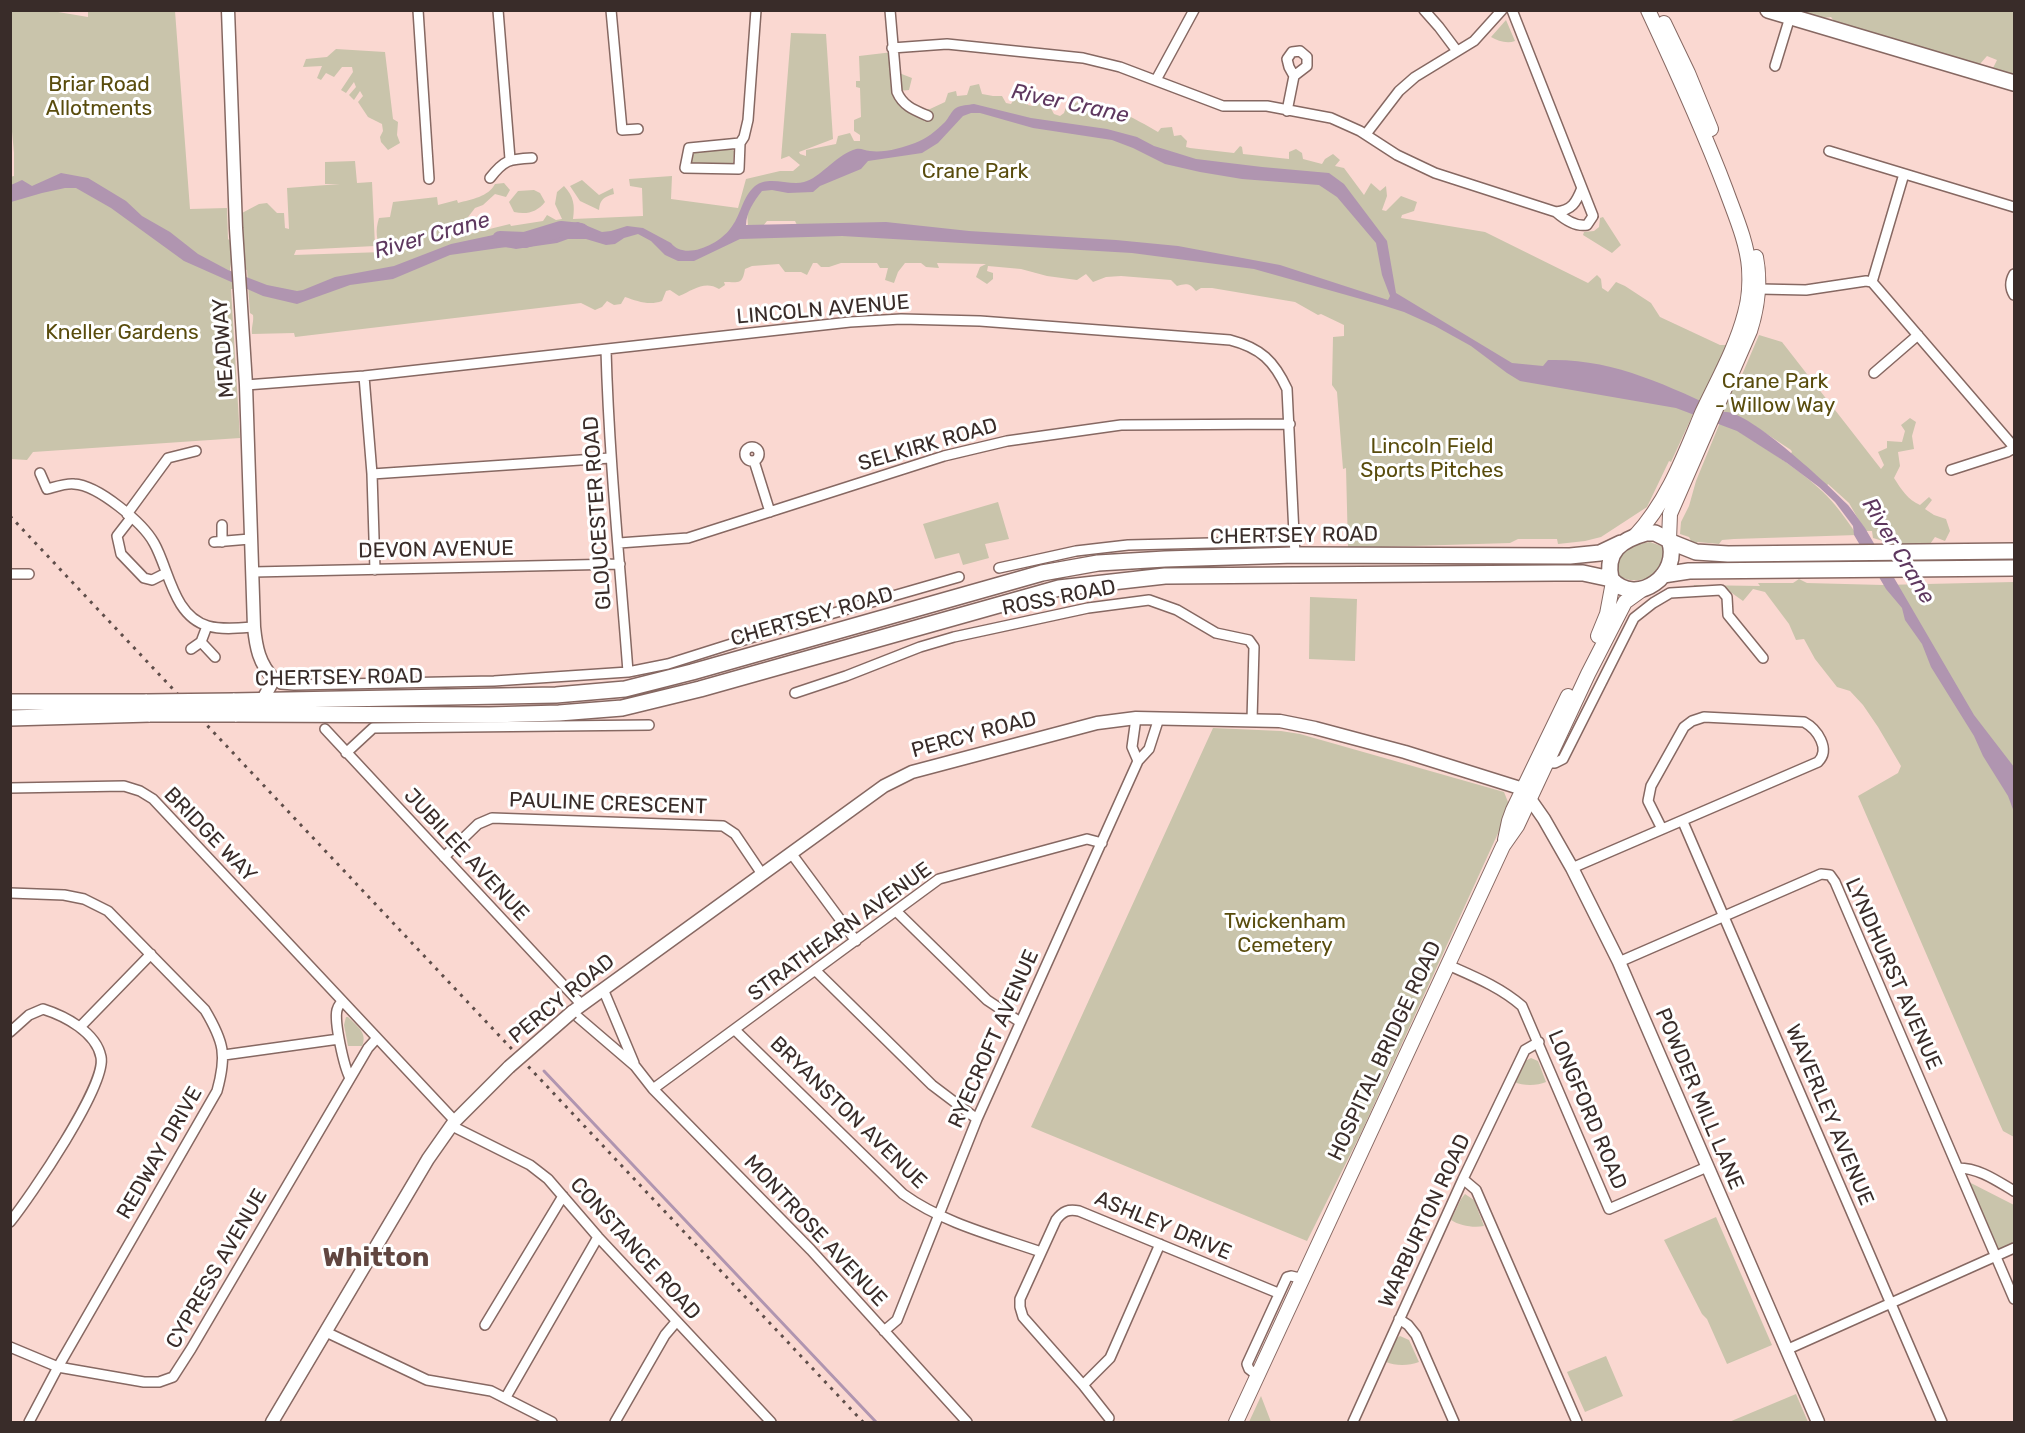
<!DOCTYPE html>
<html>
<head>
<meta charset="utf-8">
<style>
	body { margin:0 }
	#map { position:relative; width:2025px; height:1433px; overflow:hidden; background:#fad8d1; font-family:Rubik,sans-serif }
	canvas { display:block }
	.frame { position:absolute; inset:0; border:12px solid #392c29; pointer-events:none }
</style>
</head>
<body>
<div id="map">
<canvas width="2025" height="1433"></canvas>
<div class="frame"></div>
</div>
<script>
const context = document.querySelector('canvas').getContext('2d');
context.lineJoin = 'round';
function fill(path, color) {
  context.fillStyle = color;
  context.fill(path, 'evenodd');
}
function trace(path, color, width, dash) {
  context.strokeStyle = color;
  context.lineWidth = width;
  context.lineCap = dash ? 'butt' : 'round';
  context.setLineDash(dash || []);
  context.stroke(path);
}
function label(font, color, halo, rows, align = 'center') {
  context.font = font + ' Rubik,sans-serif';
  context.lineWidth = 6;
  context.setLineDash([]);
  context.textBaseline = 'middle';
  context.strokeStyle = halo;
  context.fillStyle = color;
  for (const [text, x, y, turn = 0] of rows) {
    context.save();
    context.translate(x, y);
    context.rotate((+turn || 0) * Math.PI / 180);
    context.textAlign = isNaN(turn) ? turn : align;
    if (halo) context.strokeText(text, 0, 0);
    context.fillText(text, 0, 0);
    context.restore();
  }
}
fill(new Path2D(`
	M1837,10L2014,11V78L1992,70L1997,60L1987,56L1980,64L1896,40L1838,26L1831,17L1816,19L1786,11Z
	M11,11H52L88,17V11H175L190,209L227,208L228,239L234,244L230,269V277L236,282L235,289H231L240,438L33,452L27,460L11,459L10,177L14,176V153L10,110Z
	M1506,20L1515,41C1507,44 1498,41 1491,37Z
	M791,33L826,34L833,139L799,152L800,154L806,156V150L836,144L838,136L850,133L854,141H860V135L854,131V120L861,117L860,88L856,87V81H860L859,56L893,52L899,73L912,78L909,90L899,91L901,97L922,113L924,109H930L945,102L948,93L956,91L957,96L967,95L970,86L979,84L982,94L993,96H1002L1006,103L1011,104L1014,99L1024,100L1028,105L1033,106L1036,100C1045,102 1050,105 1054,114L1060,116L1064,113L1067,104L1086,101L1088,110C1113,104 1137,120 1158,132L1161,128L1172,127L1174,136L1181,135L1187,141L1186,147L1190,148L1234,153L1240,146L1242,147L1243,154L1289,159V152L1296,149L1302,153L1303,159L1322,164L1325,159L1333,154L1340,160L1335,166L1344,168L1364,195L1371,183L1380,191L1386,186L1387,196L1382,210L1386,211L1401,196L1417,202L1414,211L1402,215L1401,218L1485,232L1588,283L1597,275L1601,279L1602,288L1608,292L1616,282L1625,286L1651,303L1660,317L1720,345H1726L1727,348L1704,397L1700,399L1671,462L1669,461L1647,507L1601,537L1585,541L1558,544L1557,539H1518L1510,543L1348,548L1346,468L1343,469L1337,392L1332,385L1333,337L1344,336V325L1321,314L1318,315L1295,302L1212,288H1201L1196,291C1190,283 1186,283 1177,286L1171,280L1121,276L1106,277L1093,282L1086,274L1077,280L1047,276L1021,269L988,266L987,271L993,273V279L987,284L976,277L980,267L986,264L937,263L939,268L926,267L921,263H905L898,272L894,283L885,280L888,268H880L877,263H841L829,267H821L817,263H813L807,275L801,272H785L779,264L752,266L745,269C742,287 737,281 724,282L725,285L719,289C705,280 693,290 679,296L670,290L666,291L662,301C649,306 637,301 625,297L621,304L614,305L607,301L602,307L595,310L581,303L295,337L294,333L252,334C251,327 254,322 253,315L250,313L247,270L244,269L242,213L259,204L267,203L277,213H284L285,228L289,229L287,188L340,184H325V162L355,161L357,183L372,182L375,246L296,250L294,255L383,252C376,241 375,231 379,218L390,217L393,202L437,197L438,205L457,200L458,203C472,199 488,197 495,184L504,183L510,190L506,197L495,194L483,205L475,208L465,221L469,234L510,224L511,226L543,221L547,215L556,220L562,219L555,204L557,192L564,186C574,197 575,205 573,219L643,216L642,188L630,186L629,179L672,176L671,199L738,208L746,179L780,171H793L800,165L789,156L781,159ZM747,212L748,226H763L767,221H795L797,225L777,226L772,238L727,237Z
	M336,49L385,52L393,119L398,122L397,135L400,143L388,150L381,142L380,137L383,131L382,124L368,117L358,102L363,96L360,91L354,100L349,95L356,87L354,82L346,93L341,90L353,72L352,67H342L334,77L326,73L321,80L317,78L322,66L303,67L306,59L327,57Z
	M729,147L734,151L733,165L694,166L690,162L694,153Z
	M582,180L599,195L613,188L614,194C604,197 600,199 599,210L580,201L570,186Z
	M534,190L540,193L545,202C537,212 527,215 514,212L509,202L518,191Z
	M1603,217L1621,245L1612,253L1583,235L1584,232L1594,231L1599,227L1600,218Z
	M1759,335L1782,342L1881,469L1884,465L1878,452L1887,448V441L1902,442L1905,431L1901,425L1910,418L1916,422L1912,436L1914,449L1898,452L1900,466L1894,478C1901,489 1908,500 1920,505L1929,497L1932,500L1925,509L1934,515L1946,519L1950,531L1945,541L1935,537L1928,547L1893,544L1873,538L1872,531H1865L1849,503L1828,484L1827,486L1787,457L1792,452L1791,450L1750,423L1723,411L1731,385L1738,384Z
	M1721,420C1755,442 1792,463 1822,491C1835,503 1846,519 1857,535L1734,539L1722,540L1719,544L1698,542L1693,545L1689,537L1680,534L1681,522L1689,506L1696,481Z
	M998,502L1009,539L985,544L989,558L963,565L959,553L935,559L923,524Z
	M1650,542L1664,547L1667,553C1665,559 1662,566 1658,571C1648,582 1629,583 1617,575C1613,554 1632,544 1650,542Z
	M1799,579L1807,583L1883,585L2014,582V1137L2003,1131L1998,1120L1858,796L1898,773L1901,766L1878,727L1863,705L1850,691L1837,687L1815,659L1804,639L1796,640L1789,624L1765,592L1753,589L1743,601L1729,591L1723,590L1693,589L1694,585L1760,586L1758,583H1793Z
	M1310,597L1357,599L1355,661L1309,659Z
	M1213,728L1281,731L1300,734L1504,792L1510,807L1361,1133L1307,1241L1031,1127Z
	M346,1017H348C357,1026 368,1033 362,1046H348L344,1025Z
	M1531,1058L1538,1061L1546,1082C1537,1086 1523,1086 1514,1082L1525,1061Z
	M1965,1180L2014,1205V1242L1995,1251Z
	M1465,1194L1474,1200L1484,1226C1474,1228 1460,1226 1451,1220L1461,1199Z
	M1716,1217L1772,1345L1727,1364L1707,1319L1702,1314L1664,1240Z
	M1400,1336L1409,1340L1419,1362C1409,1366 1395,1366 1386,1362L1396,1339Z
	M1606,1356L1623,1396L1585,1412L1567,1372Z
	M1796,1394L1808,1422H1729Z
	M1261,1396L1271,1422H1249Z`), '#c9c4ab');
fill(new Path2D(`
	M974,104L1031,118L1107,129L1137,137L1154,146L1196,159L1262,167L1329,173L1344,184L1387,241L1396,293L1512,363L1543,366L1548,360C1613,358 1668,386 1725,412C1748,410 1830,486 1848,505C1854,512 1859,520 1865,528L1974,715L2014,767V812L2008,796L1983,756L1974,736L1931,667L1922,644L1905,620L1902,608L1886,589L1854,535L1853,526L1835,502L1819,487L1787,463L1737,431L1676,408L1520,381L1507,373L1471,346L1435,326L1404,312L1382,305L1254,269L1132,253L842,236L740,239L694,261H678L665,255L651,241L638,234L624,238L615,244L606,245L586,239H568L557,243L529,247L516,249L506,247L450,255L393,279L350,285L297,304L263,296L184,261L111,208L76,188H65L42,193L11,202V185L22,180L32,186L61,173L88,178L126,201L142,216L170,232L198,254L228,270L267,285L297,291L303,290L335,277L394,266L451,244L498,234L501,235L511,233L523,241L552,235L568,224L578,222L602,232L611,231L627,226L643,228L671,243C685,261 719,244 730,229C741,216 742,197 755,186C769,175 789,186 804,182C820,178 834,157 853,150C860,147 863,150 870,151C884,153 902,148 915,143C926,139 936,131 945,122C949,118 951,111 956,108C961,105 968,105 974,104ZM971,113H980L1033,128L1112,140L1133,148L1165,164L1200,172L1242,179L1319,185L1337,197L1376,243L1382,275L1390,296L1388,300L1280,265L1178,246L1116,240L969,231L886,222L746,225C746,213 754,201 762,191L772,190L788,193L813,192L820,186L861,169L868,161L922,153L938,143L963,116Z`), '#b095b0');
trace(new Path2D(`
	M544,1071L876,1422`), '#b095b0', 3);
trace(new Path2D(`
	M500,239L525,240L561,229L581,231`), '#b095b0', 16);
const minor = new Path2D(`
	M418,10L429,179
	M498,10L510,159
	M611,10L622,130L638,129
	M890,10L897,92C903,106 914,110 928,116
	M1424,10L1439,27L1457,51
	M1512,10L1593,216L1587,225C1576,227 1564,219 1556,212
	M892,48L947,44L1083,58L1120,67L1223,106H1267L1331,118L1360,131L1397,155L1435,173L1556,212C1572,210 1576,203 1582,188
	M1775,66L1790,17
	M1156,80L1194,10
	M1287,111L1294,76L1307,66V57L1300,51L1292,52L1287,59L1289,67L1294,76
	M1366,134L1399,91L1415,77L1474,41L1502,10
	M740,143L689,148L685,168L739,169L740,143L744,137L748,120L756,10
	M1829,151L2014,207
	M490,178C504,160 509,159 532,158
	M2014,274C2010,281 2009,287 2014,295
	M1872,282L2014,447
	M1872,282L1904,174
	M1760,289L1806,290L1866,281L1872,282
	M606,350C609,458 620,565 628,672
	M1874,373L1918,335
	M364,376L372,474L375,570
	M246,385L364,376L850,322L901,319L980,321L1230,340C1261,348 1274,361 1287,389L1295,555
	M745 454a7 7 0 1 1 14 0a7 7 0 1 1-14 0Z
	M754,461L770,512
	M1951,470L2007,452L2014,448
	M40,473L47,489C55,487 66,483 74,484C98,485 143,523 154,543C169,569 173,616 208,626C222,630 240,628 254,627
	M372,474L610,458
	M127,514L168,458L196,451
	M131,518L117,536L121,554L144,578L152,580L166,573
	M222,525V542
	M214,542L250,539
	M619,543L688,538L944,456L1007,441L1121,425L1290,424
	M999,568L1076,551L1128,545L1294,541
	M253,572L620,564
	M10,574H29
	M207,626L201,642L215,657
	M191,649L201,642
	M274,679L281,684L294,685L494,681L628,672L668,664L785,627L959,577
	M795,693L846,676L920,647L954,637L1088,608L1149,600L1177,610L1216,633L1249,640L1254,647L1252,720
	M1136,718L1132,747L1138,761
	M325,729L582,1005
	M346,753L373,728L649,725
	M1547,763H1555L1563,759L1634,618L1653,603L1670,593L1721,590L1727,597L1728,615L1763,658
	M10,788L124,786L140,791L153,799L455,1121
	M1683,822L1942,1422
	M791,853L856,941
	M444,857L478,824L492,818L723,826L735,834L762,874
	M1572,868L1818,762C1831,749 1817,729 1804,722L1704,717L1692,721L1684,727L1651,786L1648,801L1662,829
	M10,893L64,895L84,899L108,911L205,1010C224,1042 227,1055 217,1091L58,1367L29,1422
	M896,911L987,1000L1020,1022
	M1619,962L1821,874L1830,875L1835,882L2014,1299
	M1448,965C1475,977 1500,987 1522,1006L1609,1209L1707,1167
	M816,971L932,1085L977,1119
	M603,989L634,1063
	M342,1001C340,1004 338,1006 337,1010C334,1022 344,1067 350,1078
	M572,1012L635,1066L653,1089L811,1250L967,1422
	M80,1027L151,954
	M735,1030L903,1194C943,1223 995,1236 1041,1252
	M10,1032L29,1015L43,1009C65,1016 96,1032 101,1057C107,1085 30,1197 10,1222
	M224,1055L339,1039
	M653,1089L939,879L1087,839L1102,843
	M452,1126L530,1165L548,1179L598,1237L771,1422
	M1958,1168C1979,1168 1997,1181 2014,1191
	M1463,1179L1476,1190L1577,1422
	M1399,1319L1408,1325L1416,1335L1454,1422
	M485,1325L563,1196
	M884,1331L897,1320L977,1119L1138,761L1149,749L1159,718
	M326,1332L427,1380L491,1391L552,1422
	M10,1347L58,1367L144,1382H159L173,1377L191,1349L368,1048L377,1038
	M1786,1350L2014,1248
	M1258,1376L1249,1369L1247,1364L1287,1277L1291,1276L1304,1279
	M1083,1385L1110,1358L1160,1244
	M506,1397L598,1237
	M1109,1418L1083,1385L1023,1317L1020,1307V1299L1056,1220C1063,1211 1068,1209 1079,1211L1278,1293
	M615,1422L665,1335L676,1322
	M1353,1422L1463,1179L1525,1050L1539,1042`);
const tertiary = new Path2D(`
	M228,10L236,228L246,385L254,627C256,647 259,664 274,679L262,701
	M572,1012L884,786L912,772L1097,723L1136,718L1280,721L1315,728L1405,752L1523,789L1544,819L1572,868L1619,962L1818,1422
	M272,1422L428,1159L454,1122L509,1067`);
const secondary = new Path2D(`
	M1664,23L1688,73L1711,129
	M1635,536C1667,502 1684,456 1702,413C1717,381 1736,348 1745,313C1749,299 1750,283 1749,268C1747,242 1735,215 1726,190C1703,129 1676,70 1648,10
	M1669,540L1670,514L1750,331C1758,306 1761,283 1756,257
	M1598,636L1607,614L1613,582
	M1505,840L1509,821L1513,810L1568,696
	M1236,1422L1503,846L1517,826L1588,674L1625,602L1643,589`);
const primary = new Path2D(`
	M1768,10L2014,83`);
const trunk = new Path2D(`
	M1646,533H1655L1669,540C1682,574 1637,608 1611,579C1605,551 1621,540 1646,533Z
	M1671,542L1696,552L1728,554L2014,551
	M1663,575L1689,571L2014,568
	M233,701L556,695L625,689L692,672L1042,573L1098,563L1165,559L1295,555L1570,556L1600,553L1621,543
	M10,702H147
	M235,714L489,715L559,713L622,708L700,689L1059,588L1165,576L1556,573H1583L1611,579
	M10,718L150,714`);
trace(minor, '#866862', 12);
trace(tertiary, '#866862', 15);
trace(secondary, '#866862', 16);
trace(primary, '#866862', 18);
trace(trunk, '#866862', 18);
trace(minor, '#fff', 9);
trace(tertiary, '#fff', 12);
trace(secondary, '#fff', 14);
trace(primary, '#fff', 15);
trace(trunk, '#fff', 15);
trace(new Path2D(`
	M10,516L863,1422`), '#5f4e4a', 3, [3, 6]);
const tertiaryBridge = new Path2D(`
	M509,1067L572,1012`);
const trunkBridge = new Path2D(`
	M147,702L233,701
	M150,714H235`);
trace(tertiaryBridge, '#866862', 15, []);
trace(trunkBridge, '#866862', 18, []);
trace(tertiaryBridge, '#fff', 12);
trace(trunkBridge, '#fff', 15);
label('21px', '#594c0d', '#fff', [
	["Briar Road",99,85],
	["Allotments",99,109],
	["Crane Park",975,172],
	["Kneller Gardens",122,333],
	["Crane Park",1775,382],
	["- Willow Way",1775,406],
	["Lincoln Field",1432,447],
	["Sports Pitches",1432,471],
	["Twickenham",1285,922],
	["Cemetery",1285,946]
]);
label('21px', '#392c29', '#fff', [
	["LINCOLN AVENUE",823,310,-5],
	["MEADWAY",224,348,-94],
	["SELKIRK ROAD",928,445,-16],
	["GLOUCESTER ROAD",598,513,-94],
	["CHERTSEY ROAD",1294,536,-1],
	["DEVON AVENUE",436,550,-1],
	["ROSS ROAD",1059,598,-11],
	["CHERTSEY ROAD",812,617,-16],
	["CHERTSEY ROAD",339,678,-1],
	["PERCY ROAD",974,735,-15],
	["PAULINE CRESCENT",608,804,2],
	["BRIDGE WAY",210,835,46],
	["JUBILEE AVENUE",466,855,47],
	["STRATHEARN AVENUE",840,932,-36],
	["LYNDHURST AVENUE",1893,974,66],
	["PERCY ROAD",562,999,-39],
	["RYECROFT AVENUE",994,1039,-66],
	["HOSPITAL BRIDGE ROAD",1385,1051,-65],
	["POWDER MILL LANE",1699,1099,67],
	["LONGFORD ROAD",1587,1110,67],
	["BRYANSTON AVENUE",848,1113,44],
	["WAVERLEY AVENUE",1829,1115,67],
	["REDWAY DRIVE",160,1153,-60],
	["WARBURTON ROAD",1425,1221,-65],
	["ASHLEY DRIVE",1163,1226,23],
	["MONTROSE AVENUE",815,1231,47],
	["CONSTANCE ROAD",635,1249,48],
	["CYPRESS AVENUE",217,1269,-60]
]);
label('italic 22px', '#5e385f', '#fff', [
	["River Crane",1070,104,12],
	["River Crane",432,236,-16],
	["River Crane",1898,551,59]
]);
label('bold 27px', '#614640', '#fff', [
	["Whitton",376,1258]
]);
</script>
</body>
</html>
